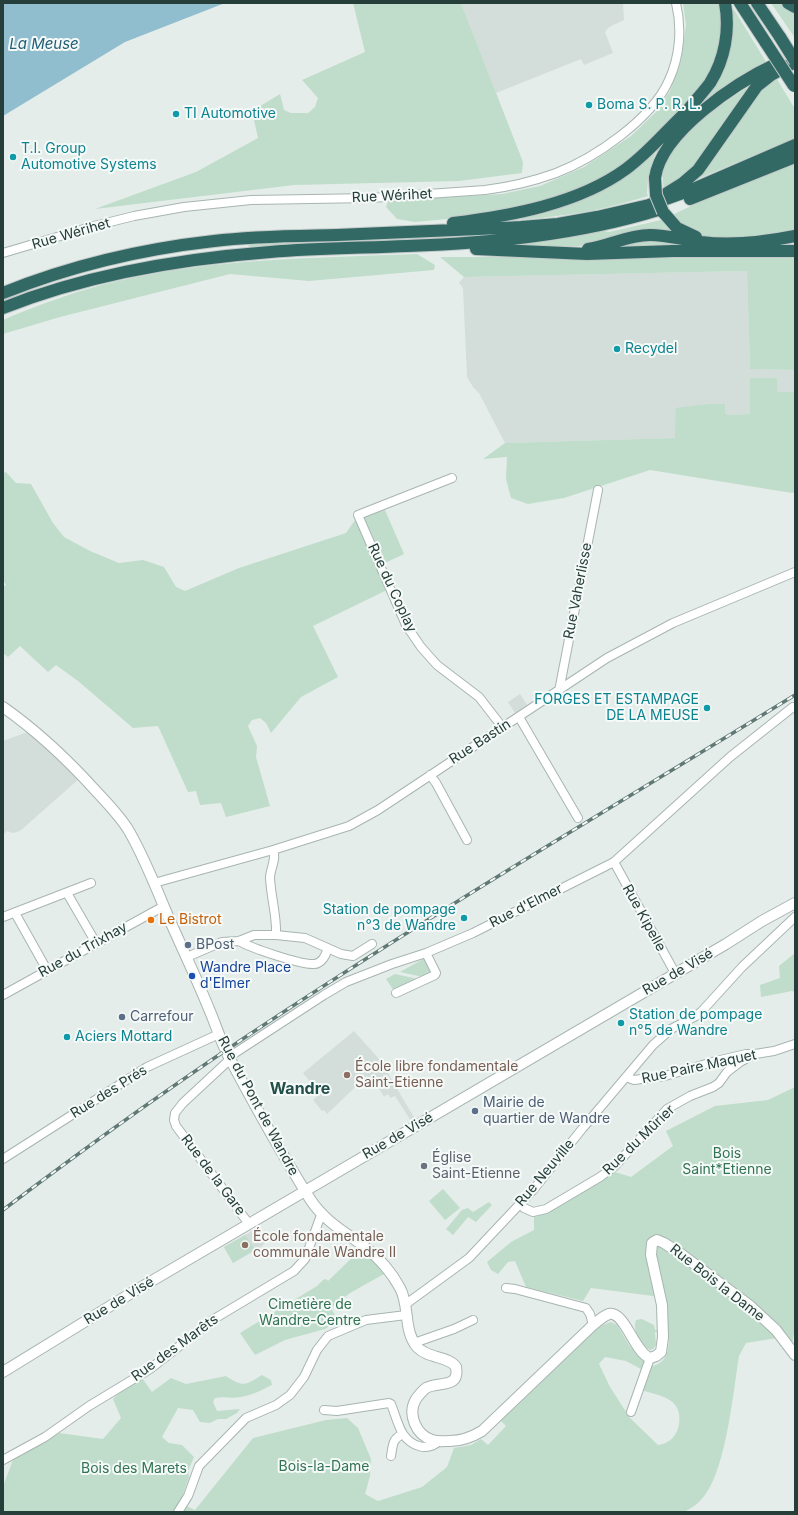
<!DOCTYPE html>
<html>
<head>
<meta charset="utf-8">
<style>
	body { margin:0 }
	#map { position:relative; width:798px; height:1515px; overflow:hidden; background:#e5edea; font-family:Inter,sans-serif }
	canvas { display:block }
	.frame { position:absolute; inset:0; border:4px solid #253e3a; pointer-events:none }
</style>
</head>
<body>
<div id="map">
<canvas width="798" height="1515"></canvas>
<div class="frame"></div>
</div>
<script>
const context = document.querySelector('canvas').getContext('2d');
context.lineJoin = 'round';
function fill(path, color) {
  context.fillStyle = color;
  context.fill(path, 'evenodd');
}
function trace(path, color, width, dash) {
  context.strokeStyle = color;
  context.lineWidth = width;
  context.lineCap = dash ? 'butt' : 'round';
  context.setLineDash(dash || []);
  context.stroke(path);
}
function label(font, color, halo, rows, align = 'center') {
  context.font = font + ' Inter,sans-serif';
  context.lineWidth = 4;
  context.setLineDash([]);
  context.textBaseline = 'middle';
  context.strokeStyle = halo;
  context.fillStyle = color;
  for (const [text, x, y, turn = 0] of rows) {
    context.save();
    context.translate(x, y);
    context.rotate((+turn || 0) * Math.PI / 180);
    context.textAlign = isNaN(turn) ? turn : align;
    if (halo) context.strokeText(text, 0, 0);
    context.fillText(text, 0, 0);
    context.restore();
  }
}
fill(new Path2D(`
	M461,3H623L624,20L609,27L605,32L613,53L584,65L581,59L496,93Z
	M747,271L750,369L795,370V392H777V378L750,414L726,415L725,404L676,438L505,443L479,393L473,387L467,377L463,288L459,283L464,277Z
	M520,694L527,705L515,713L508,702Z
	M30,731L80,778L20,831L13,833L7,831L3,835V741Z
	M354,1031L380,1060L415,1119L411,1121L395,1096L390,1098L388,1094L384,1097L378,1087L367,1076L327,1114L324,1110L322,1111L313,1100L320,1094L303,1073Z
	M259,1227L267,1241L261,1247L233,1263L224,1247Z`), '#d3ddd9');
fill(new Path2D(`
	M353,3H461L523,162L522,173L459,181L294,185L95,209L196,172L258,138L252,111L280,94L284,110L291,113H308L315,107L318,98L302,80L365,52Z
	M683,3H720L722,14L720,47L708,77L693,97L637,155L608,174L580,188L551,199L524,205L447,219L415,222L397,219L386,207L388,201L502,194L540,186L584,167L631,136L656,112L670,91L681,61L686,25Z
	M730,3L768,65L699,107L701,100L714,84Z
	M771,3H781L795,12V38Z
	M775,76L795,109V138L690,182L746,107Z
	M746,88L747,94L705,157L664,191C664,186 662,179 663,173C670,139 719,106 746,88Z
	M658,148C650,163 648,176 647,193L648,196C631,201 613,206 595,210C559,217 522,220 485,222L550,208Z
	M795,163V231C769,236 721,244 697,234C687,230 679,221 672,215L708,198Z
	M661,220L671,231L579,246L545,247L509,245L604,231L609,232Z
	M517,233L458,239L250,247L245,243Z
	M650,239L714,246L607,248Z
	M417,254L435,265L434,270L309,281L230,274L60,317L3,334V320C40,304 79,290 118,281C216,258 317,258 417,254Z
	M440,257H795V370L750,369L747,271L464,277Z
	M750,378H777V392H795V492L792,493L650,470L564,498L528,504L511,498L506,479L507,457L483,459L505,443L675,438L676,408L711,404H725L726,415L750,414Z
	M6,472L16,483L31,484L53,523L64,537L90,551L119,563L143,560L164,567L176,587L185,591L239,568L346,533L355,520L387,590L313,626L338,677L301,697L271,733L266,723L260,718L252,720L248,726L257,746L256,757L270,806L226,817L221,803L200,805L196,791L188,792L158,726L133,728L78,681L56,665L48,672L20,646L8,657L3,653V587L6,585L3,580V473Z
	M385,510L404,554L385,563L364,517Z
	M795,953V992L792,991L761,997L760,985L780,978L779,966Z
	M425,958L432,972L423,977L400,972Z
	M395,974L418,979L394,991L386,979Z
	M795,1087V1326L792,1345L777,1338L746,1343L739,1356C733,1392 726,1478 699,1502C695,1506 689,1509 684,1512H181L186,1506L195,1510L253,1438L326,1420L347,1418L358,1428L371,1459L370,1476L365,1494L378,1501L422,1487L447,1467L454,1448L471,1445L481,1439L488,1445L506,1426L501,1421L600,1326L611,1322L617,1325L629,1345L644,1362L641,1369L626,1361L605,1357L599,1364L610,1387L630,1418L658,1445C661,1444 665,1444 667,1442C679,1437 683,1417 676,1406C669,1396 653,1394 642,1390L651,1366C669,1364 669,1346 669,1331L655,1332L656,1345L653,1349L650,1350C641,1344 632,1331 636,1320L642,1319L654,1325L655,1330H668L665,1296H653L591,1288L583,1301L526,1287L515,1261L508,1262L498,1274L491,1270L487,1262L511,1242L534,1230V1216L548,1212L615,1172L631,1177L673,1146L666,1131L715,1106L768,1100Z
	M443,1189L460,1208L445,1220L429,1201Z
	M489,1202L492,1205L476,1222L468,1217L453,1235L446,1229L462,1210L468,1208L473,1212Z
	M245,1235L255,1250L233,1263L224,1247Z
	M361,1249L367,1253L384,1274L350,1293L331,1308L338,1321L325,1329L285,1340L255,1355L240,1333L317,1286L323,1280L326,1279L328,1281Z
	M262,1375L271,1380L272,1385C262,1390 252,1395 241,1397C232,1399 224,1396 215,1398L213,1402L217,1411L240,1409L237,1413L226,1419H218L210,1423L200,1422L193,1410L178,1408L162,1437L169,1443L182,1445L194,1457L188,1471L189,1477L180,1503L172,1512H3V1486L13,1460L59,1433L103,1439L121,1418L113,1399L124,1388L142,1378L152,1392L171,1378L186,1384L226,1376C244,1388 245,1385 262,1375Z`), '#bfddca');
fill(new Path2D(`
	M3,3H225L125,42L3,116Z`), '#90becf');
const minor = new Path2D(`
	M3,253L94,226L134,216L184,207L251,200L371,198L485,190C509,187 534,181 556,173C595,158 652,119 669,80C680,56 682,28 676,3
	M452,478L358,515L406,625L421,647L437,665L479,697L503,728
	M559,691L598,490
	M519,717L578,818
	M430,775L436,783L467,840
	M273,850C277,860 270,868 270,878C271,898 277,916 276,935
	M614,862L675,973
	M154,883L273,850L349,826L378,810L607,658L673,623L795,572
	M67,893L96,943
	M15,913L47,970
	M3,917L91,883
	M239,941C251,948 301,965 314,964C321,964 327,955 327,948
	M187,957L222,942L239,941L254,935H276L305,938L341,954L353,956L372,944
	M396,993L435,975L436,973L426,953
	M3,995L164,906
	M626,1077L634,1080L665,1076L716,1061L746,1054H755L774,1051L795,1044
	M3,1159L147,1067L219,1034
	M521,1204L524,1208L533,1212L546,1209L600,1177L615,1166L667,1109L690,1096L713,1087L719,1083L727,1072L740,1062L755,1054
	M249,1224L176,1126L174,1120L175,1113L183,1103L225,1064L235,1053L324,995L346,982L392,964L426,953L473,933L614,862L730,757L793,707
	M506,1288L515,1289L586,1308L590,1314L593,1325
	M406,1304L469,1258L534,1189L582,1129L653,1045L671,1029L696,1016L702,1011L742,967L795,917
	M414,1343L454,1329L473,1320
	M324,1410L337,1411L389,1403L391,1404C395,1414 398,1426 403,1434C412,1447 428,1452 439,1441
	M631,1412L650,1358
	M391,1456C393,1445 392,1439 403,1434
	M3,1460L45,1437L89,1406L150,1369L214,1319L294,1271L305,1259L321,1215
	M178,1512L188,1496L199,1466L246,1418L276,1405L290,1395L304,1377L317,1350L328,1336L366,1320L406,1315`);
const tertiary = new Path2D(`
	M3,707C37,731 67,759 95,790C107,803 120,816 129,831C144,857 156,887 167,914C181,946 196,977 209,1009C216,1025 221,1043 230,1059C255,1106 281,1153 310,1199C324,1221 345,1232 365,1247C379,1258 392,1273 400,1288C410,1306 403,1330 417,1347C428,1359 449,1356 456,1367C460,1389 439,1381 426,1388C422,1391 419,1395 416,1399C407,1414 416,1435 432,1440C438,1442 444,1441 450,1441C462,1441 472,1437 482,1431L593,1325C598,1321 603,1316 609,1314C625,1311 634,1352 650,1358L656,1356L661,1352L663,1337L662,1305L651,1255L652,1243L657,1240L664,1243L681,1254L749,1305L776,1330L795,1355
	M3,1372L133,1292L726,944L762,921L795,903`);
const motorway = new Path2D(`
	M740,3L766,43
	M757,3L780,37
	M788,3L795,7
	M681,119C690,106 701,95 710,83C725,59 730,30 725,3
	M655,178C661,132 737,82 776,64
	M667,193L683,183L698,170L757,86L771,75L795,62
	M690,199L795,157
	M663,212L677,228L696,237
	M453,223C510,216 578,204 626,169C648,153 665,132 685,113
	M476,249L587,254L673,251H795
	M588,249C608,246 628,235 650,235C667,235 684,240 701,242C732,246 765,242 795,236
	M3,293C70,266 142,249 214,241C255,236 296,236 337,235C399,232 460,230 521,227L558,224L597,217L649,205L691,190L795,145
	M3,308C88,274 179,259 270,252C316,248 362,248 407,246C491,243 577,235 658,210`);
trace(minor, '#a8b5b2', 10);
trace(tertiary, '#a8b5b2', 12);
trace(motorway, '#c2c9c8', 14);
trace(minor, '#fff', 8);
trace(tertiary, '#fff', 10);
trace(motorway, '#326964', 12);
const rail = new Path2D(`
	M3,1210C94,1141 187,1075 282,1013C450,903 624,800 795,695`);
trace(rail, '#607975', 3.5);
trace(rail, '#f5faf8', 2, [6]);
const motorwayBridge = new Path2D(`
	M780,37L795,61
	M766,43L794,86
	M655,178L656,195L663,212`);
trace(motorwayBridge, '#c2c9c8', 14, []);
trace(motorwayBridge, '#326964', 12);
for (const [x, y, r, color] of [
	[589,105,4,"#0f9aa8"],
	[176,114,4,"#0f9aa8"],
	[13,157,4,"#0f9aa8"],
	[617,349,4,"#0f9aa8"],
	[707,708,4,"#0f9aa8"],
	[464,918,4,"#0f9aa8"],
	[151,920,4,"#e8710a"],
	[188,945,4,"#5c6f8a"],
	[192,976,4,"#1a4fb4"],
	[122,1017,4,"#5c6f8a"],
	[621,1023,4,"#0f9aa8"],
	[67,1037,4,"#0f9aa8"],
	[347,1075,4,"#8d6e63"],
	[475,1111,4,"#5c6f8a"],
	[424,1166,4,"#6b7280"],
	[245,1245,4,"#8d6e63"]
]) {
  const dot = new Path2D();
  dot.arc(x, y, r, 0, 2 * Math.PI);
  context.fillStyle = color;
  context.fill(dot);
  trace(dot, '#f5faf8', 1.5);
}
label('14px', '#0d838f', '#f5faf8', [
	["Boma S. P. R. L.",597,105],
	["TI Automotive",184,114],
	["T.I. Group",21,149],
	["Automotive Systems",21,165],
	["Recydel",625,349],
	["FORGES ET ESTAMPAGE",699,700,"right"],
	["DE LA MEUSE",699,716,"right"],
	["Station de pompage",456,910,"right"],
	["n°3 de Wandre",456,926,"right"],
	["Station de pompage",629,1015],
	["n°5 de Wandre",629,1031],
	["Aciers Mottard",75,1037]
], 'left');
label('14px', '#253e3a', '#f5faf8', [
	["Rue Wérihet",392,196,-3],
	["Rue Wérihet",71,234,-16],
	["Rue du Coplay",392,588,65],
	["Rue Vaherlisse",578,591,-79],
	["Rue Bastin",480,742,-33],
	["Rue d'Elmer",526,906,-27],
	["Rue Kipelle",644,918,61],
	["Rue du Trixhay",83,950,-29],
	["Rue de Visé",678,972,-30],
	["Rue Paire Maquet",699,1067,-12],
	["Rue des Prés",109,1092,-32],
	["Rue du Pont de Wandre",258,1106,62],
	["Rue de Visé",398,1136,-30],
	["Rue du Mûrier",639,1140,-44],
	["Rue Neuville",545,1173,-50],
	["Rue de la Gare",213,1175,53],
	["Rue Bois la Dame",717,1283,38],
	["Rue de Visé",119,1301,-31],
	["Rue des Marêts",175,1348,-36]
]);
label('14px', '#c56008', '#f5faf8', [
	["Le Bistrot",159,920]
], 'left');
label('14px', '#4e5e75', '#f5faf8', [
	["BPost",196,945],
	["Carrefour",130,1017],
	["Mairie de",483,1103],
	["quartier de Wandre",483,1119]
], 'left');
label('14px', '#164399', '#f5faf8', [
	["Wandre Place",200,968],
	["d'Elmer",200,984]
], 'left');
label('14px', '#785e54', '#f5faf8', [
	["École libre fondamentale",355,1067],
	["Saint-Etienne",355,1083],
	["École fondamentale",253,1237],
	["communale Wandre II",253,1253]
], 'left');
label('14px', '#317352', '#f5faf8', [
	["Bois",727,1154],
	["Saint*Etienne",727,1170],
	["Cimetière de",310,1305],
	["Wandre-Centre",310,1321],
	["Bois-la-Dame",324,1467],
	["Bois des Marets",134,1469]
]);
label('14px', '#5b616d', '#f5faf8', [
	["Église",432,1158],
	["Saint-Etienne",432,1174]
], 'left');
label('italic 15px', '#225f77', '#f5faf8', [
	["La Meuse",44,44]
]);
label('bold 16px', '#224f49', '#f5faf8', [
	["Wandre",300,1089]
]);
</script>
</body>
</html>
